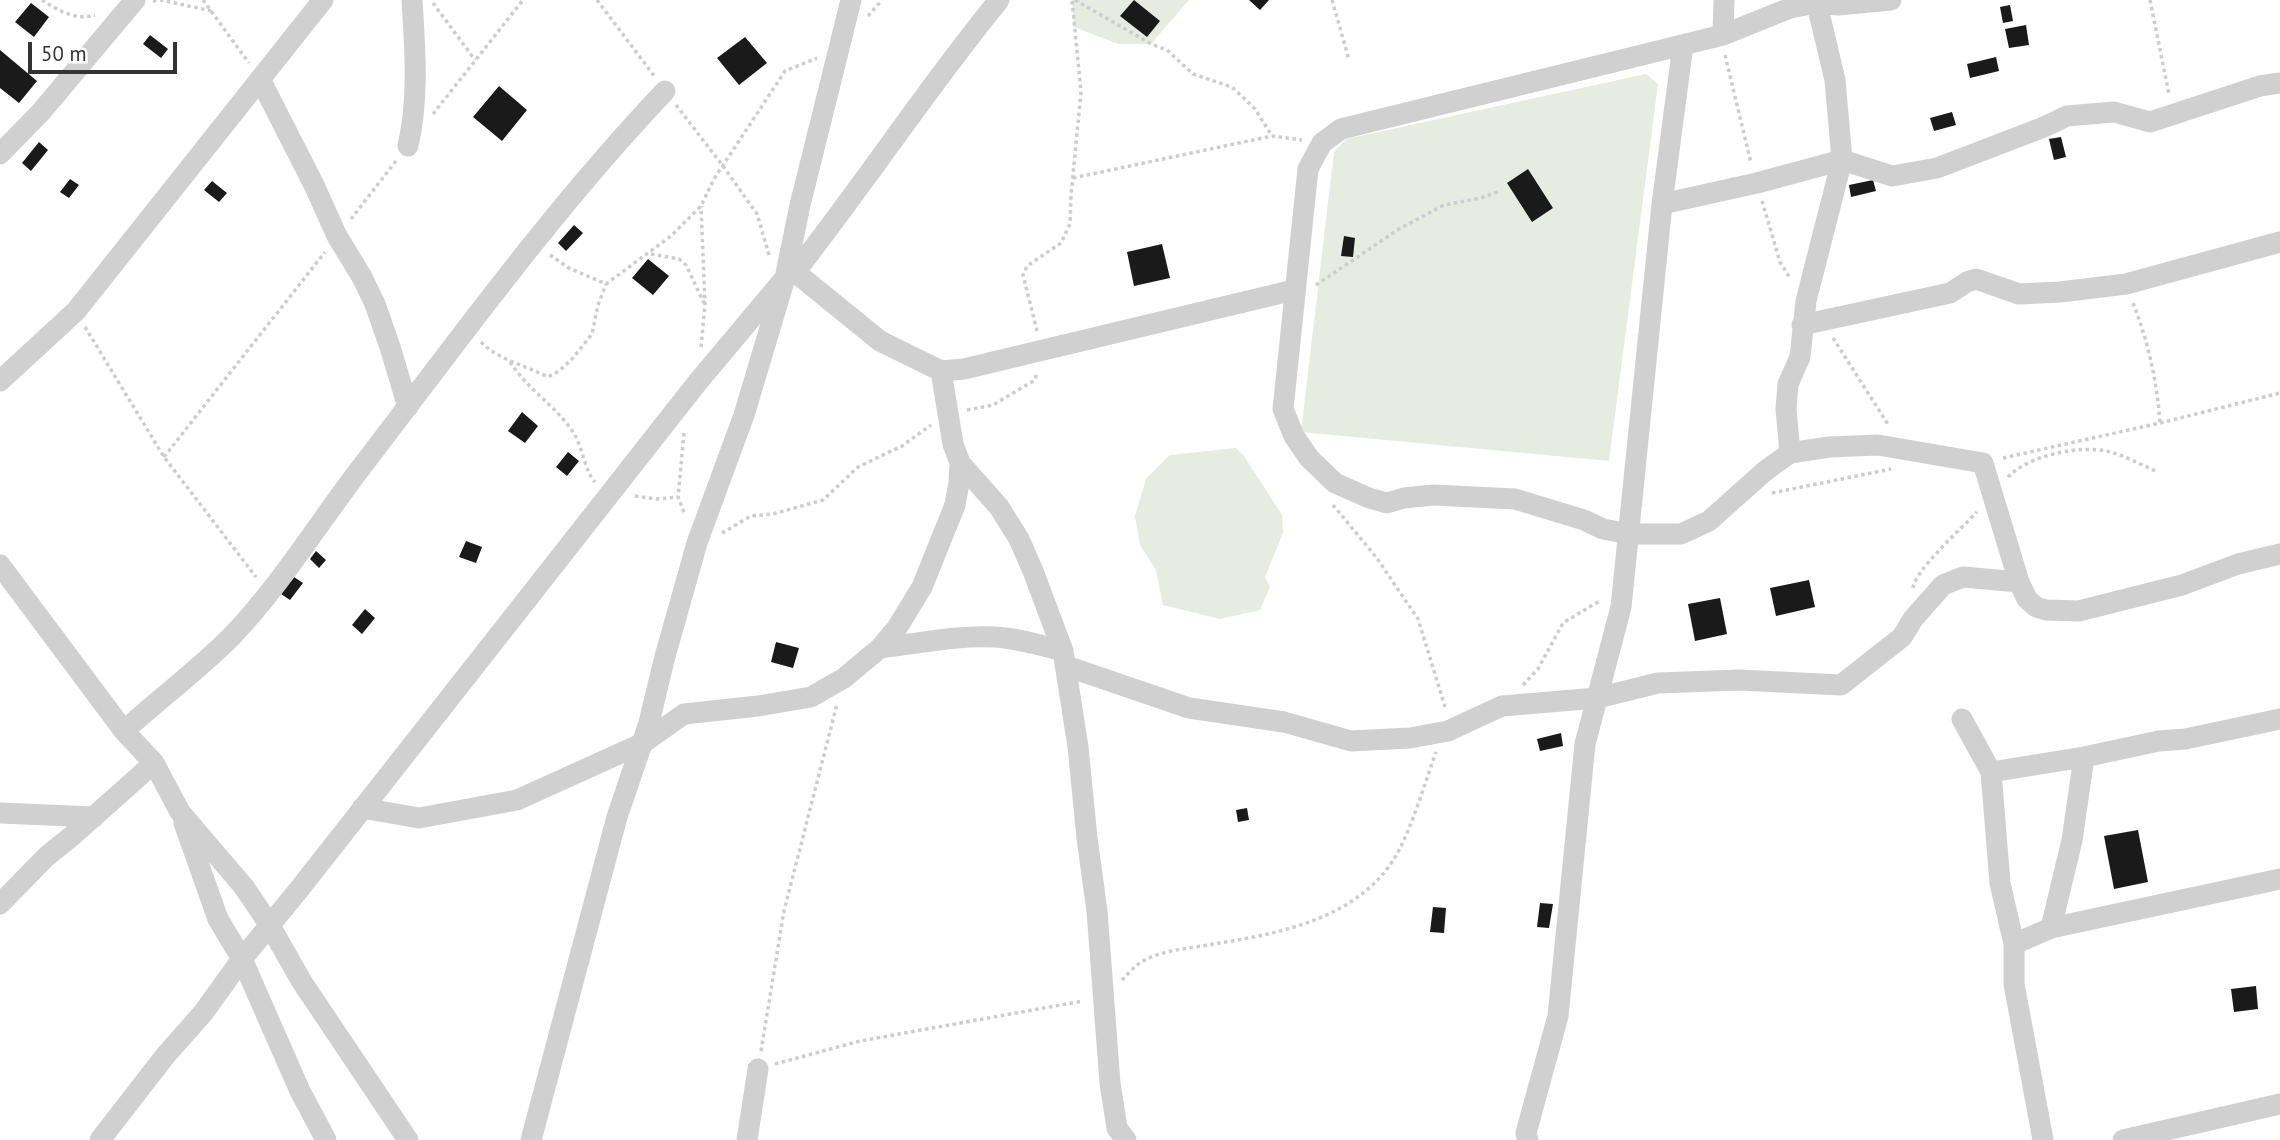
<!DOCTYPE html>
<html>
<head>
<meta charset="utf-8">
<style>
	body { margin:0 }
	#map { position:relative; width:2280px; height:1140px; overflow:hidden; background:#fff; font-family:"PT Sans",sans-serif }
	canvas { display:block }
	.scale { position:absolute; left:28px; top:42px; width:149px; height:32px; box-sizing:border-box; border:4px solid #333; border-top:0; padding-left:9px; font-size:21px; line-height:24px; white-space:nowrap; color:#333; -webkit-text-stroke:5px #fff; paint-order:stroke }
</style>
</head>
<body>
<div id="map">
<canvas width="2280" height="1140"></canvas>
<div class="scale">50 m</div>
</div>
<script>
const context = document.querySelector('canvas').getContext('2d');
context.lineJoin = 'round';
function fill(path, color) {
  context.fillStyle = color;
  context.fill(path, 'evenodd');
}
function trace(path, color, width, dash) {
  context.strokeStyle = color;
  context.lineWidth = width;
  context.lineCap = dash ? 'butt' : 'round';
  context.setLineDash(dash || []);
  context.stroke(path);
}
fill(new Path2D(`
	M1072,0H1189L1151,44H1118L1074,27Z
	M1646,74L1658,84L1609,461L1301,432L1334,152L1346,139Z
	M1236,448L1244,456L1282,515L1283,533L1265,577L1270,587L1260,610L1220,619L1163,605L1156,570L1140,545L1135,516L1146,479L1170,455Z`), '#e6ecdf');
fill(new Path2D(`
	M1134,0L1160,21L1147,37L1120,16Z
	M1249,0H1269L1260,10Z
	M31,3L49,17L34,37L15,22Z
	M2010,5L2013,21L2003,23L2000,7Z
	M2026,25L2029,45L2009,48L2005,29Z
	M150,35L168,49L161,58L143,44Z
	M745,37L767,63L739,85L717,58Z
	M0,50L37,81L19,103L0,88Z
	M1996,57L1999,71L1970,78L1967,64Z
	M499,86L527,110L502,141L473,117Z
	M1952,112L1956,125L1934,131L1930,118Z
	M2061,137L2066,157L2054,160L2049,139Z
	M39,142L48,150L31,171L22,163Z
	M1528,169L1553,208L1532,222L1507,183Z
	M70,179L79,185L69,198L60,192Z
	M1873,180L1876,191L1851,197L1849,185Z
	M212,181L227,193L219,202L204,190Z
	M574,225L583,233L566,251L558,243Z
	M1344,236L1355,238L1353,257L1341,256Z
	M1162,244L1170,278L1134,286L1127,252Z
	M648,259L669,276L653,295L632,278Z
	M522,412L538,426L525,443L508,431Z
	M568,452L579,461L567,476L556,467Z
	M466,541L482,547L476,563L459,557Z
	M316,551L326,560L319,568L310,559Z
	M294,577L303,583L290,600L281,594Z
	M1809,580L1815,607L1776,616L1770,588Z
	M1720,598L1727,634L1695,641L1688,604Z
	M365,609L375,618L362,634L352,625Z
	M776,642L799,648L793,668L771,662Z
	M1561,733L1563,746L1540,751L1537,739Z
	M1247,808L1249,820L1238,822L1236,810Z
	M2138,830L2148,882L2114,889L2104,836Z
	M1540,903L1553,904L1549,928L1537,927Z
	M1433,907L1446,908L1444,933L1430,932Z
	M2256,986L2258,1009L2234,1012L2231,989Z`), '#1a1a1a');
trace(new Path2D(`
	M42,0C58,10 75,21 95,15
	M203,0L249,63
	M597,0L655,77
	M1075,0L1151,44L1167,50L1193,74L1232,87L1255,109L1272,136
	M1332,0L1349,60
	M2150,0L2169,94
	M153,1L161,0L212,11
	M433,3L475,60
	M868,16L882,0
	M1725,55L1751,163
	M676,105L723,166L757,214L769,255
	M433,114L523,0
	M1073,178L1272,136L1302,140
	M1762,201L1780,262L1790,278
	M351,219L396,161
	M651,254L679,259L686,265L704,303
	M550,255L569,268L606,284L671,236L701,206L714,179L785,71L817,58
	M1316,285L1399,229L1444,205L1481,198L1500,191
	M2133,303C2148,341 2157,381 2160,423
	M85,327L164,457L256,577
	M1037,331L1023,275L1027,266L1061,243L1070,224L1071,196L1081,92L1072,0
	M1833,338L1889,426
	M481,342C500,361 525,365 548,377L559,371L572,359L592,334L598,305L606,284
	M701,347L705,305L701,206
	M510,362C528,390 556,406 573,432C583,447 584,470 595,482
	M967,410L993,405L1035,380L1037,372
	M684,433L678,497L685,515
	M164,457L325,252
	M2003,458L2160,423L2280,393
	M2008,477C2029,455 2082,444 2110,452C2126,456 2141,465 2156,471
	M1772,493L1891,469
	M635,496L657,499L678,497
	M1333,505L1376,557L1418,619L1446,710
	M722,533L751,516L773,514L823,500L858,467L902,446L931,425
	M1913,588C1915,570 1963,527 1977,512
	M1523,685L1538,669L1563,623L1601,600
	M1122,980C1127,975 1132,969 1137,965C1159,949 1189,949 1214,944C1282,933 1362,918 1398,852C1413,824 1425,783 1436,752
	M761,1051L784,911L837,704
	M775,1064L860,1041L1083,1001`), '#cdcdcd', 3.5, [3.5, 3.5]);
trace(new Path2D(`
	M1891,0L1838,5L1816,3L1790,8L1723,35L1341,129L1322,143L1308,169L1283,409L1294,436L1309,458L1335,483L1369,498L1387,503L1404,498L1433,495L1515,499L1584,520L1603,529L1630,534H1681L1709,521L1765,471L1790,453L1829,447L1878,445L1983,463L2019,582
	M1723,35L1724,0
	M260,79L314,185L337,236L362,277L375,304L390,347L408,407
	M408,146C419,98 415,49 412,0
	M0,154L41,112L135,0
	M1662,204L1757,183L1842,160L1892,176L1937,168L2044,127L2067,116L2114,112L2150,122L2260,86L2280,83
	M795,272C865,183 927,88 999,0
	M1802,325L1950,293L1967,282L1976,279L2019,294L2060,292L2126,284L2280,242
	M941,371L953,444L960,463L999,507L1019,539L1033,571L1063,651L1078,747L1087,838L1097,911L1110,1083L1117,1128L1126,1140
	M0,381L76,311L323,0
	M1790,453L1786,409L1788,384L1800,357L1806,301L1842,160L1835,80L1816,0
	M0,565L124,731L154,763L180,812L244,887L269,924L302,982L408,1140
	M880,648C917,644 956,635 994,637C1017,638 1040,645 1063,651
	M1066,666L1189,708L1284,722L1351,741L1410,738L1448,731L1502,706L1597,698L1658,683L1739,680L1841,685L1902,637L1913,619L1943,585L1963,577L2019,582L2027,599L2036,607L2046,610L2079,611L2182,585L2238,564L2280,554
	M1962,719L1991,772L2000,883L2014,944
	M124,731C159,699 197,671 231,637C281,585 319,522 363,465C460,338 555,207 665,91
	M1991,772L2084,757L2159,741L2185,739L2280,719
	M362,808L419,818L517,800L643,743L684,714L758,706L811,697L844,678L880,648L897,628L922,587L955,505L959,483L960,463
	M0,813L94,817
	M184,823L218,919L242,959L300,1091L326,1140
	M0,904L47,856L72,836L154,763
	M2051,928L2072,840L2084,757
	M100,1140L165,1056L203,1013L242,959L301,887L697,383L785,278L795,272L880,341L941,371L964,369L1294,290
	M531,1140L617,817L649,723L664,660L697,543L744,415L785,278L800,205L851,0
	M747,1140L758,1069
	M1528,1140L1526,1133L1558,1016L1585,744L1621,607L1662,204L1683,45
	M2043,1140L2014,984V944L2051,928L2280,879
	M2123,1140L2280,1104`), '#d0d0d0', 21);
</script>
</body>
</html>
